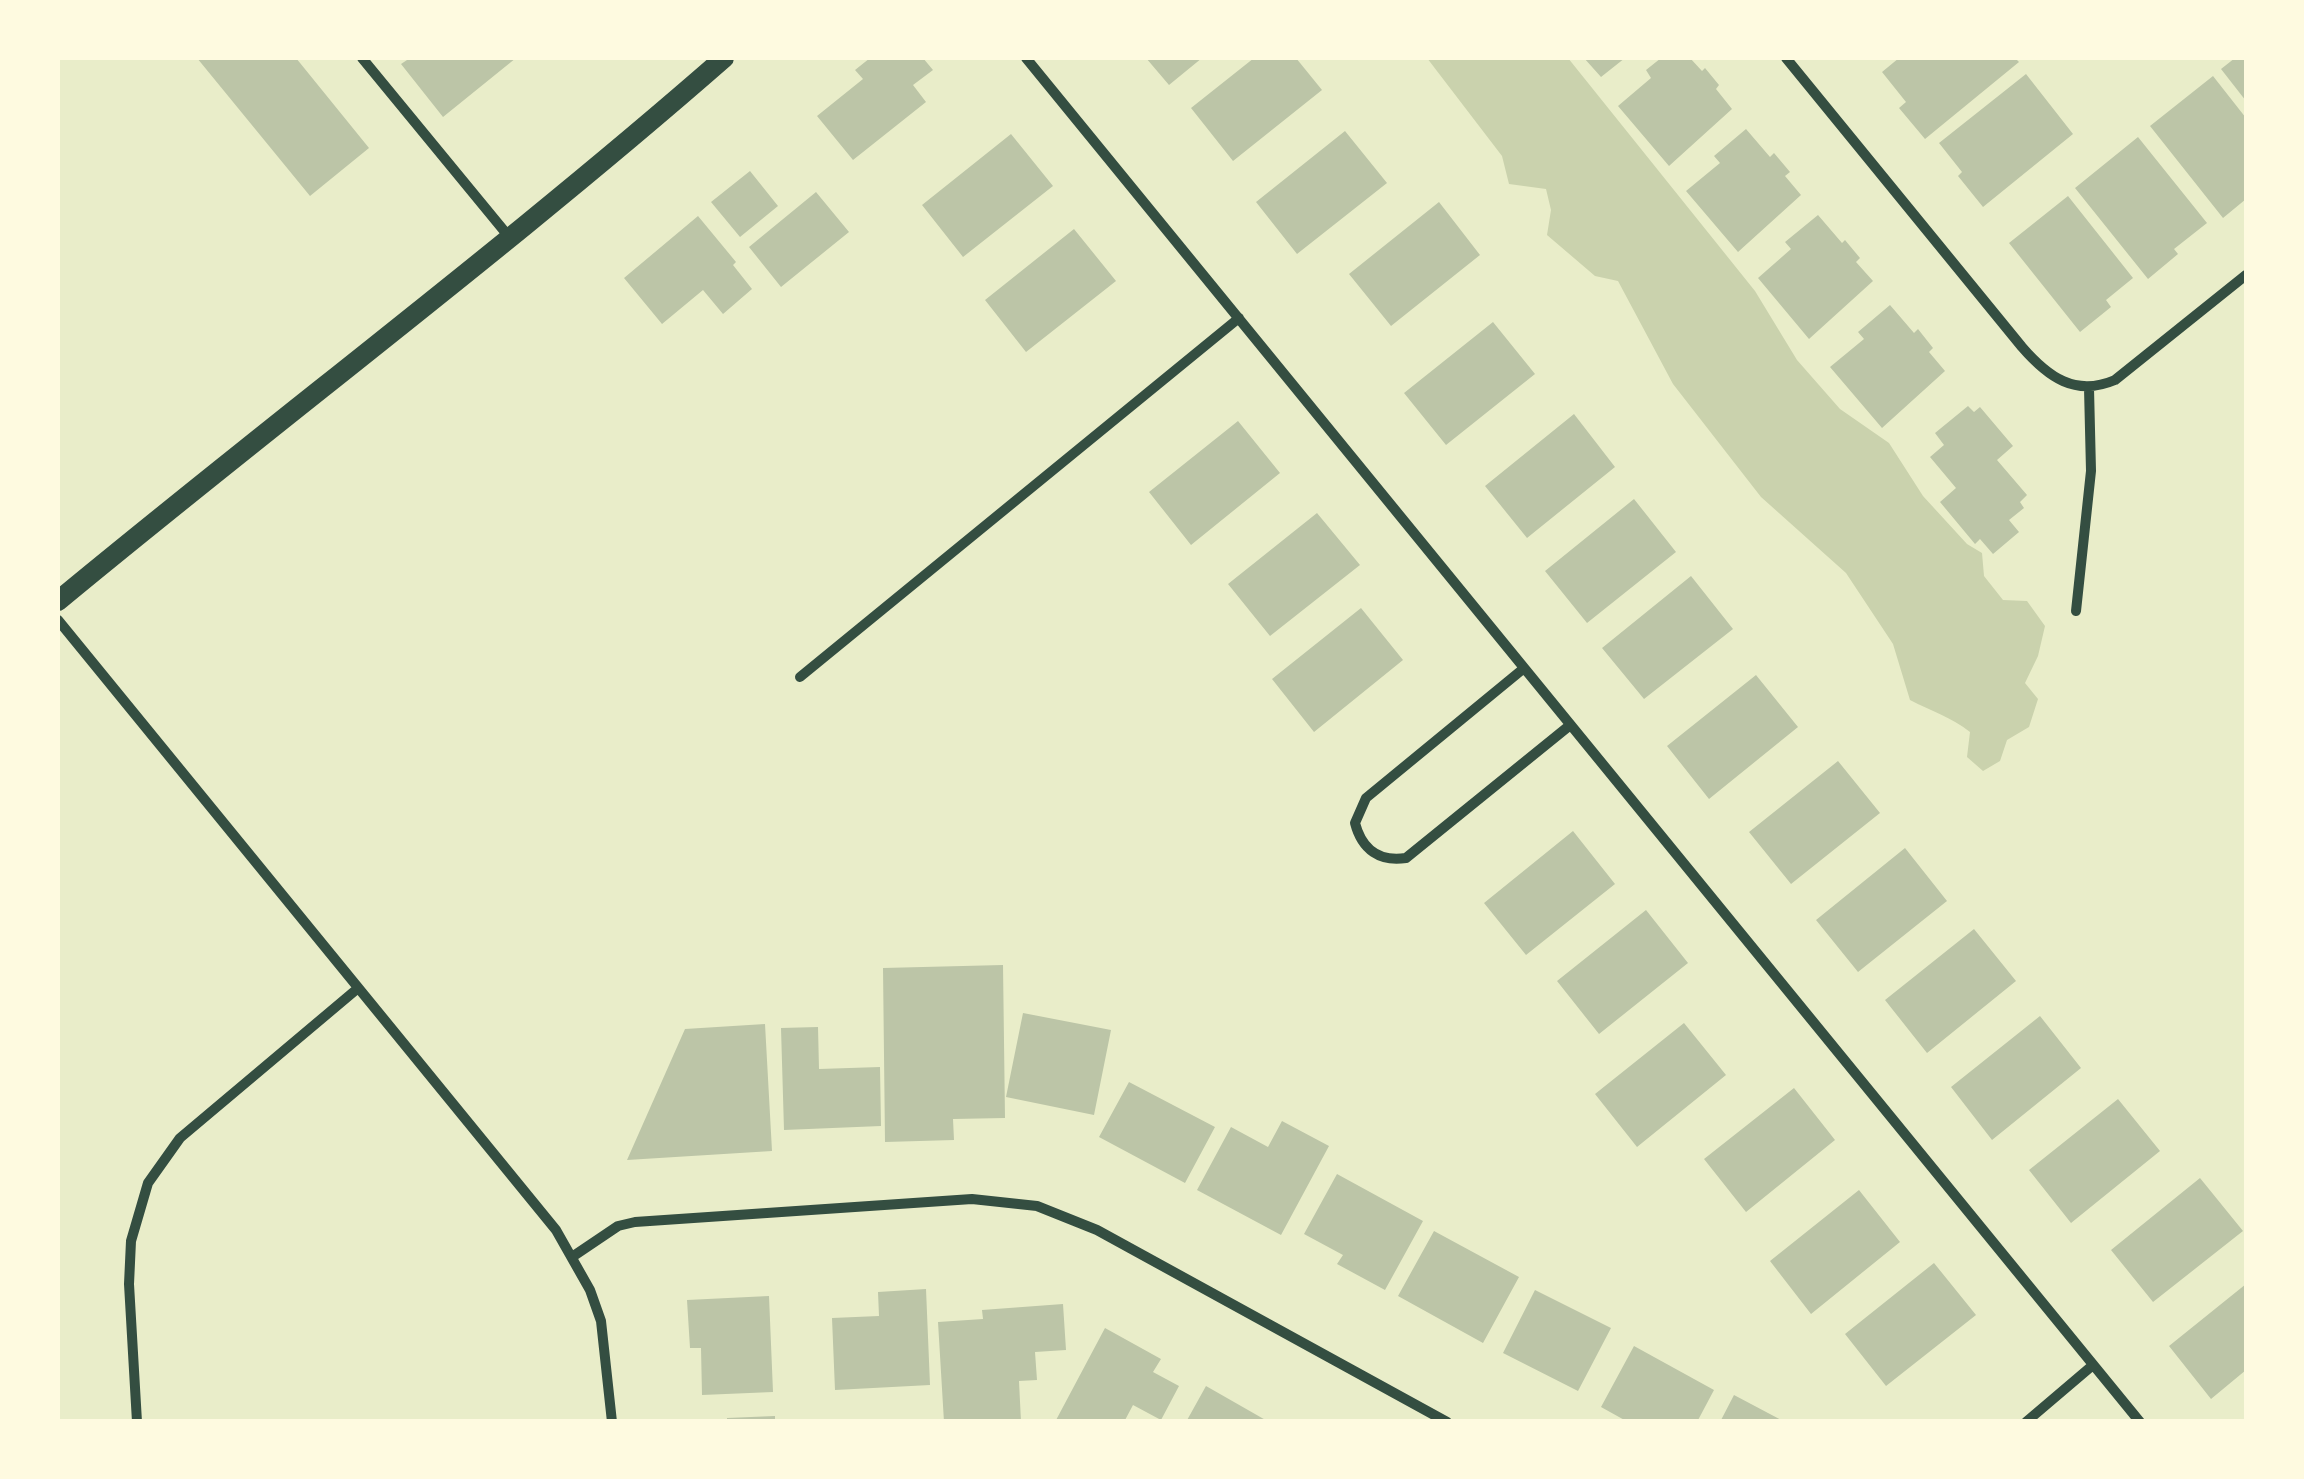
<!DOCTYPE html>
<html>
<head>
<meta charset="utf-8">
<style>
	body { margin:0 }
	#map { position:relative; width:2304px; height:1479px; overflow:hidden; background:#e9edc9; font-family:Inter,sans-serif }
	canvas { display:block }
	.frame { position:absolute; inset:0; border:60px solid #fefae0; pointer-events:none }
</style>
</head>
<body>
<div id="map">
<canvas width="2304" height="1479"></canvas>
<div class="frame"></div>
</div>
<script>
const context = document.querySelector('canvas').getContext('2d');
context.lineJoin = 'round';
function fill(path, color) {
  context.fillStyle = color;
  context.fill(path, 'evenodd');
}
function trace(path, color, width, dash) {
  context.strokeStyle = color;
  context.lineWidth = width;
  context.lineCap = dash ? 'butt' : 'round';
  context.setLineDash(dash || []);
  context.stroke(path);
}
fill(new Path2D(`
	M1427,58H1568L1755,291L1797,360L1840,409L1889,443L1923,496L1967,544L1982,553L1984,576L2003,600L2027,601L2045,626L2038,656L2025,683L2038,699L2029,727L2007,740L2000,761L1983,771L1967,757L1970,732C1951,717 1931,711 1910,700L1893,644L1846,573L1761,497L1673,384L1618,281L1595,276L1547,235L1551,210L1546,189L1509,184L1502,156Z`), '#cad2ad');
fill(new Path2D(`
	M197,58H296L369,148L310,196Z
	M410,58H516L443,117L401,64Z
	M870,58H923L933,70L913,85L926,102L853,160L817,116L863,79L855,70Z
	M1146,58H1202L1169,85Z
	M1254,58H1296L1322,90L1233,161L1191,108Z
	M1584,58H1625L1601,77Z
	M1661,58H1690L1702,71L1705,68L1719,85L1716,89L1732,109L1669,166L1618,106L1651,78L1646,70Z
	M1899,58H2015L2019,62L1925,139L1899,108L1906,102L1882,72Z
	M2235,58H2246V101L2221,69Z
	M2026,74L2073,134L1983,207L1958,176L1962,172L1939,143Z
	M2213,76L2246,118V199L2223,218L2150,126Z
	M1746,129L1770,157L1774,153L1790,172L1785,176L1801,195L1738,252L1686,191L1720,163L1714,156Z
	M1345,131L1387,183L1297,254L1256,202Z
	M1011,134L1053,186L963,257L922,205Z
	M2138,137L2207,223L2174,249L2178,254L2148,279L2075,188Z
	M750,171L778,206L740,237L711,202Z
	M816,192L849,232L781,287L749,247Z
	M2068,196L2133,278L2106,300L2111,307L2080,332L2009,243Z
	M1439,202L1480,255L1391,326L1349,274Z
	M1818,215L1842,243L1845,240L1860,258L1856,262L1873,281L1809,339L1758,278L1791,249L1785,242Z
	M698,216L736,262L733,265L752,289L723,314L703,290L662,324L624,278Z
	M1074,229L1116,281L1026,352L985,300Z
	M1890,305L1914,333L1918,329L1933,348L1929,352L1945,371L1882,428L1830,367L1864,339L1858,332Z
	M1493,322L1535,374L1446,445L1404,393Z
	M1968,406L1974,412L1980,407L2013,446L1997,460L2027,495L2020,502L2024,508L2009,520L2019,532L1993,554L1980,539L1975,544L1940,502L1956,488L1930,457L1944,445L1935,433Z
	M1574,414L1615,467L1527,538L1485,486Z
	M1238,421L1280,473L1191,545L1149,492Z
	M1634,499L1676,552L1587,623L1545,571Z
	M1317,513L1360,565L1270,636L1228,584Z
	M1691,576L1733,629L1644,699L1602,648Z
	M1361,608L1403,660L1314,732L1272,679Z
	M1756,675L1798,727L1709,799L1667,746Z
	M1838,761L1880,813L1791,884L1749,832Z
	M1573,831L1615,884L1526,955L1484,903Z
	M1905,848L1947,901L1858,972L1816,920Z
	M1646,910L1688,963L1599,1034L1557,981Z
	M1974,929L2016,981L1927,1053L1885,1000Z
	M1003,965L1005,1118L953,1119L954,1140L885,1142L883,968Z
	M1023,1013L1111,1030L1094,1115L1006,1097Z
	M2040,1016L2081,1068L1992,1140L1951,1087Z
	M1684,1023L1726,1075L1637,1147L1595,1094Z
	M765,1024L772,1151L627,1160L685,1029Z
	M818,1027L819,1069L880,1067L881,1126L784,1130L781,1028Z
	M1129,1082L1215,1127L1185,1183L1099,1137Z
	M1794,1088L1835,1140L1746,1212L1704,1159Z
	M2118,1099L2160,1151L2071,1223L2029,1170Z
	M1282,1121L1329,1146L1281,1235L1197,1190L1231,1127L1268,1147Z
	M1337,1174L1423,1221L1385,1290L1337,1264L1343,1255L1304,1234Z
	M2200,1178L2243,1231L2153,1302L2111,1250Z
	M1859,1190L1900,1242L1811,1314L1770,1261Z
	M1434,1231L1519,1277L1483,1343L1398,1296Z
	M1934,1263L1976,1315L1886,1386L1845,1334Z
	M2246,1284V1370L2211,1399L2169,1346Z
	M926,1289L930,1385L835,1390L832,1318L879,1316L878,1292Z
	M1535,1290L1611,1328L1578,1391L1503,1353Z
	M769,1296L773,1392L702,1395L701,1348H690L687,1300Z
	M1063,1304L1066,1350L1035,1352L1037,1380L1019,1381L1021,1422H944L938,1322L983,1319L982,1310Z
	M1105,1328L1161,1359L1153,1372L1179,1386L1161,1420L1133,1405L1124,1422H1055Z
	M1634,1346L1714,1390L1697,1422H1628L1601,1407Z
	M1206,1386L1269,1422H1186Z
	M1734,1395L1785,1422H1720Z
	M775,1416V1422H727V1418Z`), '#bcc5a7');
trace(new Path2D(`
	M362,58L510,238
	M1026,58L2140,1422
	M1786,58L2022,347C2048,377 2075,397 2115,380L2246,275
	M2076,611L2091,471L2089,388
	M58,620L556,1230L590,1290L601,1321L612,1422
	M1523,669L1366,798L1355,823C1362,850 1380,862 1406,858L1569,726
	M800,677L1239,318
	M572,1257L618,1226L635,1222L972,1199L1037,1206L1097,1230L1447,1422
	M137,1422L129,1284L131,1241L148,1183L180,1138L357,989
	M2026,1422L2093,1365`), '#344e41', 10);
trace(new Path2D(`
	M58,601C279,418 508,247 724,58`), '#344e41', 20);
</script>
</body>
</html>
